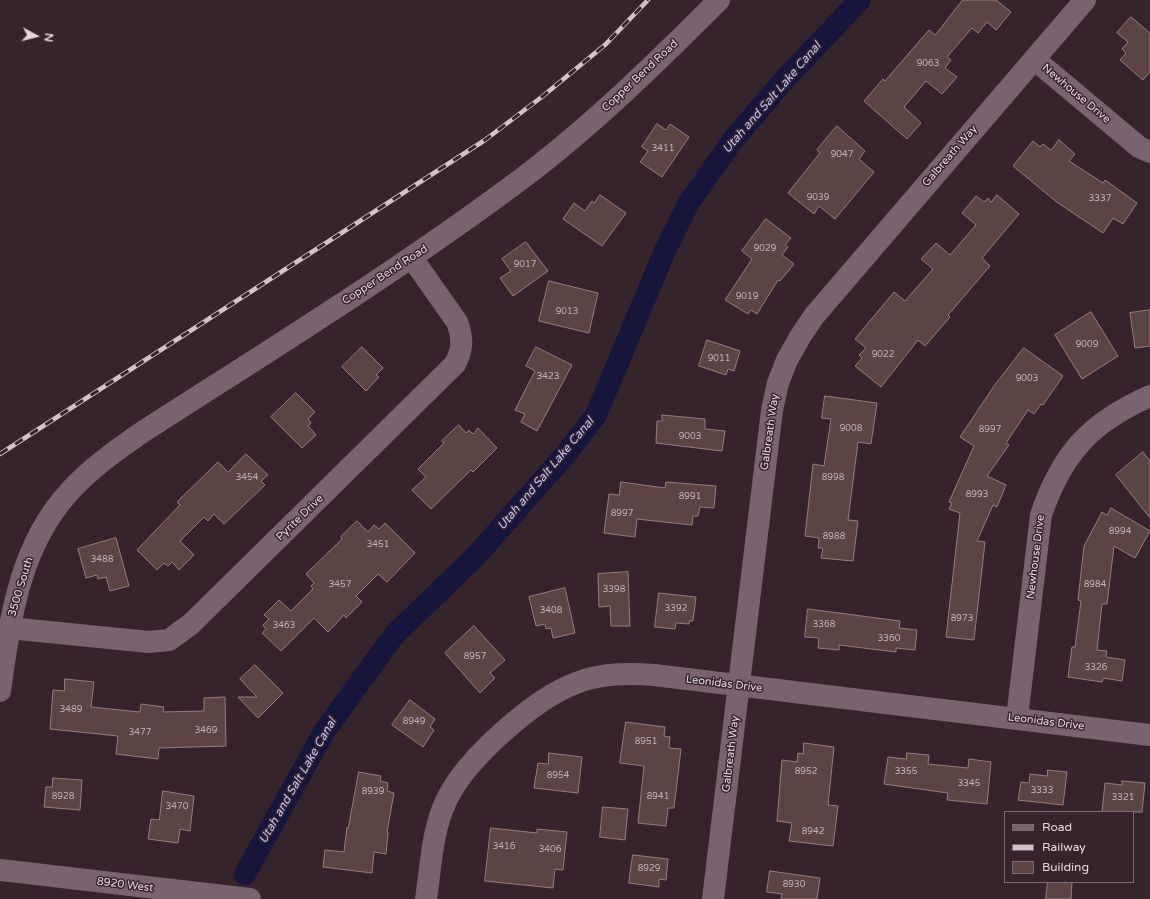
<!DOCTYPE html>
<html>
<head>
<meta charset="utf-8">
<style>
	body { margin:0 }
	#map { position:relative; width:1150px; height:899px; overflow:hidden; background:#36242d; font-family:"Varela Round",sans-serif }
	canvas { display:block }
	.legend { position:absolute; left:1004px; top:811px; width:130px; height:72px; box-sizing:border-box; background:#36242d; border:1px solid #7c6c74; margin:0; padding:5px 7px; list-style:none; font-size:12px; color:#e4d8de }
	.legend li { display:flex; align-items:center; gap:8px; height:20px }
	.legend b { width:20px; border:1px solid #7c6c74 }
	.north { position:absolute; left:16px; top:16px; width:40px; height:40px; -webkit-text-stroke:3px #36242d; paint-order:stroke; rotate:97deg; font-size:11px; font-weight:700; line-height:16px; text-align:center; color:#e4d8de }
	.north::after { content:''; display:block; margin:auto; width:14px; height:18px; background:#e4d8de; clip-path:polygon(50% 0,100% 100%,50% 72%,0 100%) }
</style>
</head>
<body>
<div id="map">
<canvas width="1150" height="899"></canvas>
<ul class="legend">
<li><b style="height:5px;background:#78646e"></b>Road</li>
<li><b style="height:5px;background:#d0c3c9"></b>Railway</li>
<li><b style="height:11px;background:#5a4444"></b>Building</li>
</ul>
<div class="north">N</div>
</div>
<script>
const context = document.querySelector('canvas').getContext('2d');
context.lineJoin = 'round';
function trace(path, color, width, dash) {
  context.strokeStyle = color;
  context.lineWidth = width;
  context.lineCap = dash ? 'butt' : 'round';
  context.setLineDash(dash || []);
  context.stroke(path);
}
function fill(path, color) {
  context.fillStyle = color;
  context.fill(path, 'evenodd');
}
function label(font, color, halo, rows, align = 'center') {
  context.font = font + ' "Varela Round",sans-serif';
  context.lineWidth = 3;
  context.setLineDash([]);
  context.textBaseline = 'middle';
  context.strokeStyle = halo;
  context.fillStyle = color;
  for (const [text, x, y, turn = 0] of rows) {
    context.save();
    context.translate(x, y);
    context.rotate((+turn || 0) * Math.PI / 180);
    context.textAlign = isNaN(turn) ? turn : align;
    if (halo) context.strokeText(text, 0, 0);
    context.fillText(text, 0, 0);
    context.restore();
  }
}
trace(new Path2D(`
	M245,874L324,732L394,635L475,557L566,454L596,415L664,253L688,204L733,140L785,79L860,0`), '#18153c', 22);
const building = new Path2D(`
	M963,0H996L1011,12L996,30L987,22L978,33L972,28L947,57L951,60L945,68L957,77L942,94L926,81L904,107L921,123L907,139L864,101L883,79L885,81L929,30L935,35Z
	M1131,17L1150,33V72L1143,80L1120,60L1126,53L1122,49L1128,42L1117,33Z
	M657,124L666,130L670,124L689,137L662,177L640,162L648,151L642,147Z
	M837,126L865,151L859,159L874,172L835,219L819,206L814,214L788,193L820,153L817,150Z
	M1059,140L1075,154L1069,161L1103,183L1105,180L1137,203L1123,224L1113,218L1103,233L1058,203L1013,166L1033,141L1040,147L1043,144L1051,150Z
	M600,195L626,213L602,246L563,219L574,203L585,211L592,201L594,203Z
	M997,195L1019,214L982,258L990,266L948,315L950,317L925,346L918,340L881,387L855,366L862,358L859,355L866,348L855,339L894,292L905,301L933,269L921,259L936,243L950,255L976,225L962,213L976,196L984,202L988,198L991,202Z
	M766,219L791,238L785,245L788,247L782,255L794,264L780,281L778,280L757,314L751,310L748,314L725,300L752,259L742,251Z
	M526,242L548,271L513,296L500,278L511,271L502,259Z
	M549,281L598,293L589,333L539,321Z
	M1150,310V346L1135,348L1130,313Z
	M1091,312L1118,356L1082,379L1055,335Z
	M707,340L740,351L734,371L728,369L726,375L699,366Z
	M362,347L383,368L376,375L379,377L366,391L342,367Z
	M536,347L572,365L537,431L521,422L525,414L515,410L535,371L526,366Z
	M1024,348L1063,376L1043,405L1041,404L1034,414L1028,410L1006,443L1009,445L987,476L1006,485L997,507L993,505L977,541L985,542L974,640L946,637L960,513L949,509L952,503L949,502L974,446L960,437L994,386Z
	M296,393L315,412L308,419L311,423L308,426L316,435L302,448L271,417Z
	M825,396L877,403L871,444L858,442L848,520L858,521L853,561L821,558L823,548H818L819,538L805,536L813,464L824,466L831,419L822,418Z
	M662,415L705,419V429L725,431L722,451L656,443L657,421H662Z
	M459,425L466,433L469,430L473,434L478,428L497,448L473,472L471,470L431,509L412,490L426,477L418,469L444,443L442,441Z
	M1143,452L1150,461V518L1116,475Z
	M246,454L268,475L261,481L265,485L224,524L214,514L208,521L204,517L180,541L194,555L179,570L172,562L168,566L164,563L157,570L137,550L180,505L177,502L218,462L228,472Z
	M621,482L665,488L666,482L716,486L714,508L700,507L698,516H693L692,525L637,519L635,537L604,533L609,494L619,495Z
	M1111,508L1150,531L1135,558L1114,546L1107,604H1102L1097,650L1107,651L1106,657L1125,660L1122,681L1103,678L1102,682L1068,677L1072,647H1075L1081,601L1078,600L1084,546L1102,512L1107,515Z
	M357,521L368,532L374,525L379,529L385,523L415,553L387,582L378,574L356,596L362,602L346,618L344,615L328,632L314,618L281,651L262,633L266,629L263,625L269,619L264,615L279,600L291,611L313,589L311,586L314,583L306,574L342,539L341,537Z
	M116,538L129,586L110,591L106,577L98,579L97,575L86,578L78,549Z
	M628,572L630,626H611L610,606L599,607L598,574Z
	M565,588L575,633L553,638L551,628L546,629L545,624L536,626L529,597Z
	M659,593L696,597L693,621H689V624L676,623L675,629L655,627Z
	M808,609L900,621L899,628L917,630L915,650L896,648V652L839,645V650L818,648L819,638L805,637Z
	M474,626L505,660L490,673L495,678L480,693L445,653Z
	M255,665L283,693L258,718L238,697H257L240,679Z
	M65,679L94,682L91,707L140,712L141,704L164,707L163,712L204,711V698L225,697L226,746L159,748L158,759L116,754L118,736L50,729L53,690L64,691Z
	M410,700L435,719L430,727L434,730L423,747L392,725Z
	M626,722L665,727L664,736L670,737L669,748L681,749L674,808H668L666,826L638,823L644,766L620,763Z
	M804,743L834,747L828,805L838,806L833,846L789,841L792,823L777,821L782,760L797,762L798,753L803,754Z
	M549,753L582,757L578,793L534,788L538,763L548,764Z
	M907,753L929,755L928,764L968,768L969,759L991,762L987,804L947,800L948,793L884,784L888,757L906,759Z
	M1048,770L1067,772L1063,805L1018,800L1021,782L1029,783L1030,774L1047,776Z
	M359,772L381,776L380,781L388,783L387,791L394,793L387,832H388L386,854L374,852L372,873L323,867L325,850L344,852L347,827L348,828Z
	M53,778L82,780L80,810L44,807L46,787H52Z
	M1122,781L1145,783L1142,812H1102L1105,783L1122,785Z
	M163,791L194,796L190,831L180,829L178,843L148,839L151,819L159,820Z
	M603,807L628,809L625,840L600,837Z
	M491,828L537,833V829L567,832L563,870L555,869L553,888L485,881Z
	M633,855L668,859L666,880L659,879V887L629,883Z
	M770,871L820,878L817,899H781L782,894L767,892Z
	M1048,882H1072L1071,899H1046Z`);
fill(building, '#5a4444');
trace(building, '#967e7d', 1);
trace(new Path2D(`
	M1034,59L1139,147L1150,152
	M9,628L149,642L169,640L191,624L455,364C463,349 463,338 457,322L412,258
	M1017,718L1041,515C1062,453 1091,422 1150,396
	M0,870L250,899
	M426,899C431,866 432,829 447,799C467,758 534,699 576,683C601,673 628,673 654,675L1150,735
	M713,899L772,410L778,383L787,360L800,337L814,316L1085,0`), '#78646e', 22);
trace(new Path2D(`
	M0,691C10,620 19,546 70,491C90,469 114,452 138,435C268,351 400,270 524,177C594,124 657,62 719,0`), '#78646e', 22);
const rail = new Path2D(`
	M0,454L485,140L543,96L606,44L648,0`);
trace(rail, '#d0c3c9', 4.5);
trace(rail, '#36242d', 3, [9]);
label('9px', '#c2b3b8', null, [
	["9063",928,64],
	["3411",663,149],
	["9047",842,155],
	["9039",818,198],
	["3337",1100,199],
	["9029",765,249],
	["9017",525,265],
	["9019",747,297],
	["9013",567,312],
	["9009",1087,345],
	["9022",883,355],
	["9011",719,359],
	["3423",548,377],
	["9003",1027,379],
	["9008",851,429],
	["8997",990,430],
	["9003",690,437],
	["3454",247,478],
	["8998",833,478],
	["8993",977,495],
	["8991",690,497],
	["8997",622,514],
	["8994",1120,532],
	["8988",834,537],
	["3451",378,545],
	["3488",102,560],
	["3457",340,585],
	["8984",1095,585],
	["3398",614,590],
	["3392",676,609],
	["3408",551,611],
	["8973",962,619],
	["3368",824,625],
	["3463",284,626],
	["3360",889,639],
	["8957",475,657],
	["3326",1096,668],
	["3489",71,710],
	["8949",414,722],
	["3469",206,731],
	["3477",140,733],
	["8951",646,742],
	["8952",806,772],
	["3355",906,772],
	["8954",558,776],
	["3345",969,784],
	["3333",1042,791],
	["8939",373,792],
	["8928",63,797],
	["8941",658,797],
	["3321",1123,798],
	["3470",177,807],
	["8942",813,832],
	["3416",504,847],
	["3406",550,850],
	["8929",649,869],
	["8930",794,885]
]);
label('11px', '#e4d8de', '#36242d', [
	["Copper Bend Road",640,76,-43],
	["Newhouse Drive",1076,94,40],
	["Galbreath Way",950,156,-49],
	["Copper Bend Road",385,275,-33],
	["Galbreath Way",770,432,-82],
	["Pyrite Drive",300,518,-44],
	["Newhouse Drive",1036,557,-83],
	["3500 South",21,587,-73],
	["Leonidas Drive",724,684,7],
	["Leonidas Drive",1046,722,7],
	["Galbreath Way",731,754,-83],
	["8920 West",125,885,7]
]);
label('italic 12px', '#c0c4fe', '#36242d', [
	["Utah and Salt Lake Canal",772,98,-49],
	["Utah and Salt Lake Canal",546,474,-50],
	["Utah and Salt Lake Canal",298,781,-60]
]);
</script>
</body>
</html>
